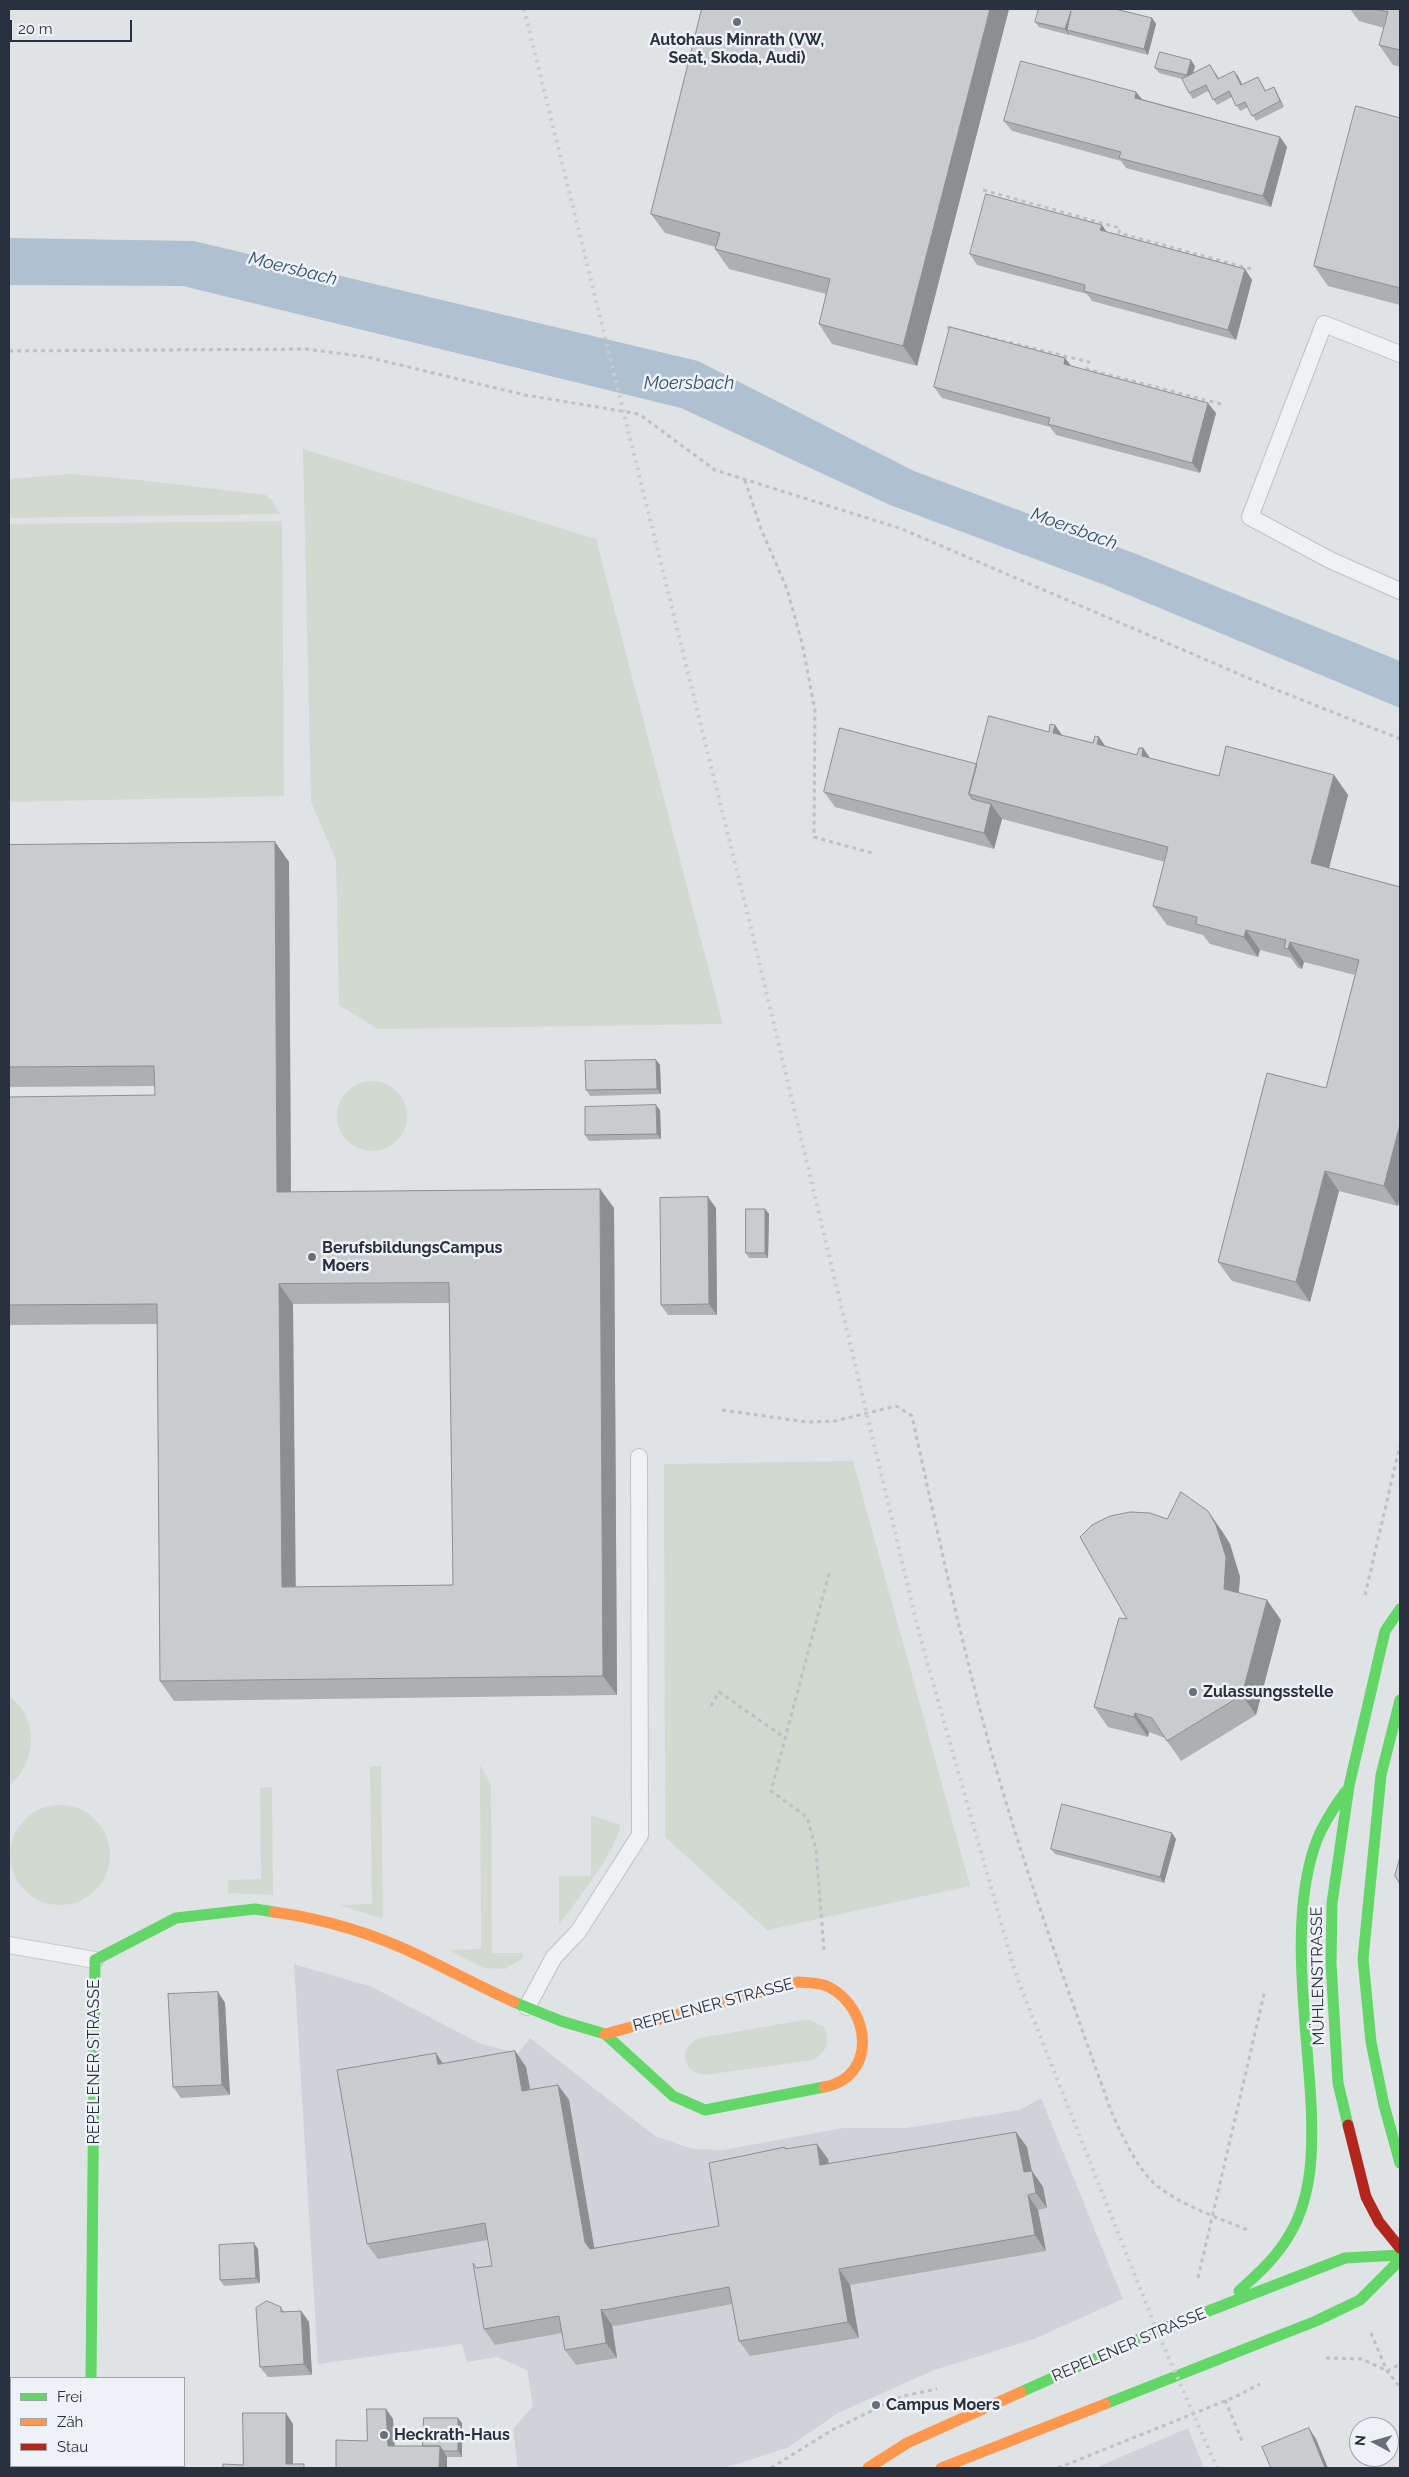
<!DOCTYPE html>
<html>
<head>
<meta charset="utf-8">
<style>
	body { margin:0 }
	#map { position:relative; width:1409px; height:2477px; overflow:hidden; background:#e0e3e6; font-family:Raleway,sans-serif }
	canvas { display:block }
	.frame { position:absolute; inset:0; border:10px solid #28313e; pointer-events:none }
	.legend { position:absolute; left:10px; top:2377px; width:175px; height:90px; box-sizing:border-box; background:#eef1f5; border:1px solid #9fa4ac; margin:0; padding:6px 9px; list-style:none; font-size:15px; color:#28313e }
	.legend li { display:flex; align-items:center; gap:10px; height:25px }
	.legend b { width:25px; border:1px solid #9fa4ac }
	.north { position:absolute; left:1349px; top:2417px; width:50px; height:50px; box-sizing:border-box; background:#eef1f5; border:1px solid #9fa4ac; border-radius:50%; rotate:276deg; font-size:14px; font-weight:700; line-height:20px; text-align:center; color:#28313e }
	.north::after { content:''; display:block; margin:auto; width:18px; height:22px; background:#686f79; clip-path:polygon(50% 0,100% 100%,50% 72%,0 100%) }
	.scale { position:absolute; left:10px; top:20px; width:122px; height:22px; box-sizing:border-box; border:2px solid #28313e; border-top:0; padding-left:6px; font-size:15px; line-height:18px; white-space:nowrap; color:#28313e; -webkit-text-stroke:4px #eef1f5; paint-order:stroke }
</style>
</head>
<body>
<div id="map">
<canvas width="1409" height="2477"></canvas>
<div class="frame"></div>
<ul class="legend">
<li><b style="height:6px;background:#63d668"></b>Frei</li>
<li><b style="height:6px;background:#ff974d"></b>Zäh</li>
<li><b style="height:6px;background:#b3261e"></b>Stau</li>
</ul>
<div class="north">N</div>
<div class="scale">20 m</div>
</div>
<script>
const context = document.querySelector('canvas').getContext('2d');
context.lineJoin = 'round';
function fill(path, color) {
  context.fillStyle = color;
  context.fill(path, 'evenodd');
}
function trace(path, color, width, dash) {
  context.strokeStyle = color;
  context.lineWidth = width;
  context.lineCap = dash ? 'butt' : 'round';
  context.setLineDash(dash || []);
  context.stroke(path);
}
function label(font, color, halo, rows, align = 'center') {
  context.font = font + ' Raleway,sans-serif';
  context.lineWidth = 5;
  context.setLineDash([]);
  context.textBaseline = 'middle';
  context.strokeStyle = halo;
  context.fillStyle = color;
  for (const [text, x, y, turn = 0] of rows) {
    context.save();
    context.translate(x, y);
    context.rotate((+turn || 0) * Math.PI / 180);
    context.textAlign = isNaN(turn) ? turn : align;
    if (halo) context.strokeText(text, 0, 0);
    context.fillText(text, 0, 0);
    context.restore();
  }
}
fill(new Path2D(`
	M294,1964L372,1987L481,2044L518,2053L530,2038L655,2136L693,2149L723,2150L843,2128H906L1020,2110L1041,2098L1123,2299L1034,2339L934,2370L838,2413L787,2448L724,2468H518L513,2429L533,2406L527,2370L497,2357L467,2362L462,2344L318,2364Z
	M1188,2428L1204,2468H1095Z`), '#cfd2d9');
fill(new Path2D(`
	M303,449L596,539L723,1024L378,1029L339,1005L336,860L311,802Z
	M71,474L140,480L266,495L271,499L280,514L9,518V479Z
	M282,521L284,796L9,802V524Z
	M337 1116a35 35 0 1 1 70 0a35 35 0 1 1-70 0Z
	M853,1461L970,1886L767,1930L665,1837L664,1464Z
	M9,1696C40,1719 37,1762 9,1786Z
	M480,1765L491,1785L492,1953H523V1958L505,1969L484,1968L449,1950L481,1949Z
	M381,1766L383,1919L339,1905L372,1904L370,1767Z
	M272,1787L273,1895L228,1893V1880L261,1879L260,1788Z
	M10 1855a50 50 0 1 1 100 0a50 50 0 1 1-100 0Z
	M591,1815L620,1825C617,1851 575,1902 559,1925V1876H591Z
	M804,2020H810L824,2027C830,2042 828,2051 813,2060L705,2075C682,2073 677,2046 700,2038Z`), '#d1d9d1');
fill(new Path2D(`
	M9,238L194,241L698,361L914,471L1139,555L1400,661V708L1102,584L890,505L681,408L183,286L9,285Z`), '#afc0d0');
const lane = new Path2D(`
	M1400,354L1324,324L1250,517L1330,560L1400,591
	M9,1945L95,1960
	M527,2007L554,1957L578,1932L640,1835L639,1457`);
const street = new Path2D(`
	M90,2468V2466`);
trace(lane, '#bfc1c4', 18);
trace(street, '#bfc1c4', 29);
trace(new Path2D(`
	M983,190L1120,228L1119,233L1251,269
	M947,327L1089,362L1087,369L1221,404
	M9,351L306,349L367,357L525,395L639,414L715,470L902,529L1267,686L1400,739
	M745,480L761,529L787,589L802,643L815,710L814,837L872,853
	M722,1410L807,1422L835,1421L896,1406L912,1416C934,1517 956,1618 982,1718C1018,1853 1066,1985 1113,2116C1123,2137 1133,2159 1148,2177C1170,2202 1219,2218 1250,2231
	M1365,1595L1400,1445
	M711,1706L719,1692L785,1738
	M824,1950L816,1849L807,1817L771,1791L830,1570
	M1198,2278L1265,1990
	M1371,2333L1387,2371L1400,2387
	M1326,2358L1362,2359L1387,2371
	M1387,2371L1400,2364
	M1225,2400L1243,2443
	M771,2468L832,2430L903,2396L937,2389
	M1058,2468L1235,2397L1260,2384`), '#bec1c4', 3, [4, 4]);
trace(lane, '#f0f1f2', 16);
trace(street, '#f0f1f2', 28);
trace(new Path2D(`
	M1400,1700L1381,1775L1363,1959L1371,2042L1384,2105L1400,2163
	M514,2002L561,2021L605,2034L673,2096L705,2110L824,2087
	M1348,2125L1338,2083L1331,1963L1332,1903L1349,1786L1385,1631L1400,1609
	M1239,2291C1259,2273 1278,2256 1291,2232C1313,2194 1313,2145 1311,2103C1307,2024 1288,1915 1317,1840C1324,1822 1335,1806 1346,1791
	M91,2378L95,1960L176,1918L255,1909L274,1912
	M1021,2392L1157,2331L1345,2258L1400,2255
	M1105,2404L1316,2321L1360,2300L1400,2260`), '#63d668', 11);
trace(new Path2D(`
	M274,1912C325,1919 375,1934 422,1957C453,1972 483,1988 514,2002
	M605,2034L798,1982C808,1983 820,1982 829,1987C871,2009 878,2077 824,2087
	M868,2468L907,2443L1021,2392
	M941,2468L1105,2404`), '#ff974d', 11);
trace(new Path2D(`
	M1348,2125L1366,2197L1379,2222L1400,2248`), '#b3261e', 11);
trace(new Path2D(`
	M524,9L752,932L920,1637L1016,1975L1157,2331L1217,2468`), '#c9cbce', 4, [2.5, 5]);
fill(new Path2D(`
	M702,9H1009L917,366L832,344L819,324L826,294L729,269L715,249L716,247L665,233L651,214Z
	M1350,9H1400V67L1393,65L1379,45L1384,28L1359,21Z
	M1152,18L1156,24L1148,55L1070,35L1069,34V35L1039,27L1035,22Z
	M1210,65L1219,78L1238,76L1242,85L1258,77L1266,91L1274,87L1284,107L1256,121L1248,107L1240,111L1232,97L1217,105L1208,91L1193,99L1189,93L1182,79L1159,73L1155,68L1195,66L1193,73Z
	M1136,92L1142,99L1280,137L1287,147L1271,207L1126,168L1121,161L1012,131L1004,121Z
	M1400,118V305L1328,286L1314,266Z
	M1102,225L1107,232L1245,269L1252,280L1236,340L1092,301L1087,294L977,265L970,254Z
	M1065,358L1071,366L1216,413L1200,473L1056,435L1050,427L942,398L934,387Z
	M1055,725L1062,735L1137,755L1143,748L1150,758L1219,776L1334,775L1348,795L1329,868L1400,887L1398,1206L1339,1191L1310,1302L1232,1281L1218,1262L1326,1088L1355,975L1304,962L1302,969L1298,968L1291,958L1260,950L1258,957L1210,944L1203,935L1167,925L1153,906L1165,862L1002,819L994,849L835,807L824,792L977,764L1049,732Z
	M275,842L289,862L291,1192L600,1189L614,1208L617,1695L174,1701L160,1681L157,1324L9,1325V1097L155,1095V1086L9,1087V845ZM450,1303L453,1585L295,1587L293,1304Z
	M656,1060L660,1065L661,1094L590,1096L586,1090Z
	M660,1110L661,1139L589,1141L585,1135Z
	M708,1197L716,1208L717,1315H668L661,1305Z
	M765,1209L769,1214L768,1258H749L746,1253Z
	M1167,1519L1222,1531L1230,1544L1240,1577L1239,1593L1281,1620L1256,1715L1181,1761L1165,1738L1149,1732L1148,1737L1108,1727L1094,1707L1127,1619Z
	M1176,1839L1164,1883L1055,1854L1051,1849Z
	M218,1992L225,2003L230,2095L181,2098L173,2087Z
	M515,2051L526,2067L530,2089L558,2085L569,2100L594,2248L719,2226L786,2149L828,2159L829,2164L1027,2147L1032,2171L1043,2187L1047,2208L1038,2210L1046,2251L850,2285L859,2338L750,2356L739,2341L732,2304L615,2326L612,2325L617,2358L576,2365L565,2350L562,2333L495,2345L484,2329L477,2268L492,2266L488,2240L378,2259L367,2244L443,2063Z
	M258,2249L260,2283L224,2286L220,2280Z
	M281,2307L284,2312L301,2311L309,2322L312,2375L268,2377L260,2367Z
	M386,2409L393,2419L395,2446H423L462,2423V2457H447V2468H336L367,2441Z`), '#adafb1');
fill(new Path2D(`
	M990,9H1009L917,366L903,346Z
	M1071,11L1067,30L1069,34V35L1065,29Z
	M1152,18L1156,24L1148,55L1144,49Z
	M1191,60L1195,66L1191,81L1187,75Z
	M1234,71L1238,76L1245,90L1241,85Z
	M1274,87L1284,107L1280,101Z
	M1136,92L1144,102L1135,98Z
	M1280,137L1287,147L1271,207L1263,196Z
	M1102,225L1109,236L1100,230Z
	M1245,269L1252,280L1236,340L1228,330Z
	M1065,358L1073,369L1064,364Z
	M1208,403L1216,413L1200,473L1192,463Z
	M1055,725L1069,745L1053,733Z
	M1099,737L1113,757L1097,744Z
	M1143,748L1157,768L1142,756Z
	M1334,775L1348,795L1325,883L1311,863Z
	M991,804L1002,819L994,849L984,833Z
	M275,842L289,862L291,1212L277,1192Z
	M1246,930L1260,950L1258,957L1244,937Z
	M1290,942L1304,962L1302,969L1288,949Z
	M656,1060L660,1065L661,1094L657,1089Z
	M656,1105L660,1110L661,1139L657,1134Z
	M1400,1124V1197L1398,1206L1384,1186Z
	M1325,1171L1339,1191L1310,1302L1296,1282Z
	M600,1189L614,1208L617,1695L603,1676Z
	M708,1197L716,1208L717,1315L709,1304Z
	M765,1209L769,1214L768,1258L765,1253Z
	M279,1284L293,1304L296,1607L282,1587Z
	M1208,1511L1222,1531L1230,1544L1240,1577L1237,1609L1224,1589Z
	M1267,1600L1281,1620L1256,1715L1242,1695Z
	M1135,1713L1149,1732L1148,1737L1134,1717Z
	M1172,1833L1176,1839L1164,1883L1160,1877Z
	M218,1992L225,2003L230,2095L222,2085Z
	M515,2051L526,2067L533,2106L522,2091Z
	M436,2053L446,2068L438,2064Z
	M558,2085L569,2100L596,2258L585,2242Z
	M1016,2132L1027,2147L1035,2188L1024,2172Z
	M817,2144L828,2159L831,2181L820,2165Z
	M1032,2171L1043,2187L1047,2208L1036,2193Z
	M1028,2195L1038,2210L1046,2251L1035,2235Z
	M254,2243L258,2249L260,2283L256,2278Z
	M839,2269L850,2285L859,2338L848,2322Z
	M601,2309L612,2325L617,2358L606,2343Z
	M301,2311L309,2322L312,2375L304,2364Z
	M386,2409L393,2419L395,2456L388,2446Z
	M286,2413L293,2424V2468L286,2464Z
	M458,2418L462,2423V2457L458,2451Z
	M1309,2428L1316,2439L1328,2468H1325Z
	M440,2446L447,2457V2468H439Z`), '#8d8e90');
const building = new Path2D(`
	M702,9H990L903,346L819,324L830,279L715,249L720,233L651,214Z
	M1039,9H1115L1152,18L1144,49L1067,30L1071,11L1065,29L1035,22Z
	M1373,9H1400V50L1379,45L1388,12Z
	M1160,52L1191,60L1187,75L1155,68Z
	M1021,61L1136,92L1135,98L1280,137L1263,196L1119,158L1121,152L1004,121Z
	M1210,65L1218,79L1234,71L1241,85L1258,77L1265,91L1274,87L1280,101L1252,116L1245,102L1236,106L1229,91L1213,100L1206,85L1189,93L1182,79Z
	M1356,106L1400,118V288L1314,266Z
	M986,194L1102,225L1100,230L1245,269L1228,330L1084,291L1085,285L970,254Z
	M950,327L1065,358L1064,364L1208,403L1192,463L1048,424L1050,418L934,387Z
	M989,716L1049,732L1050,724L1055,725L1053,733L1093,743L1095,736L1099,737L1097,744L1137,755L1139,748H1143L1142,756L1219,776L1226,746L1334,775L1311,863L1400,887V1124L1384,1186L1325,1171L1296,1282L1218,1262L1267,1073L1326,1088L1359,960L1290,942L1288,949L1284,948L1286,940L1246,930L1244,937L1196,924L1197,917L1153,906L1168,847L969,794Z
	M840,728L977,764L969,794L972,799L991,804L984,833L824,792Z
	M275,842L277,1192L600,1189L603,1676L160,1681L157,1304L9,1305V1097L155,1095L154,1066L9,1067V845ZM449,1283L453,1585L282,1587L279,1284Z
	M656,1060L657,1089L586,1090L585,1061Z
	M656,1105L657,1134L585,1135V1107Z
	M708,1197L709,1304L661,1305L660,1198Z
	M746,1209H765V1253H746Z
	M1181,1492L1208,1511L1216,1525L1226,1557L1224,1589L1267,1600L1242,1695L1167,1741L1152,1718L1135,1713L1134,1717L1094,1707L1119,1618L1127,1619L1080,1537L1092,1525L1110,1516L1130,1512L1150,1513L1167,1519Z
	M1062,1804L1172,1833L1160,1877L1051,1849Z
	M1400,1857V1884L1395,1876Z
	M218,1992L222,2085L173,2087L168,1994Z
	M515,2051L522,2091L558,2085L585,2242L590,2249L719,2226L709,2163L785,2147V2149L817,2144L820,2165L1016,2132L1024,2172L1032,2171L1036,2193L1028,2195L1035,2235L839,2269L848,2322L739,2341L729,2287L604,2310L601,2309L606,2343L565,2350L559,2316L484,2329L473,2263L476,2268L492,2266L485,2223L367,2244L337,2070L436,2053L438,2064Z
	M254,2243L256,2278L220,2280L219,2245Z
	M267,2301L281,2307V2312L301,2311L304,2364L260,2367L256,2308Z
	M367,2409H386L388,2446H440L439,2468H336V2440L367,2441Z
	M243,2413H286V2464H304V2468H223V2464L243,2465Z
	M424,2418H458V2451H443L440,2446H423Z
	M1309,2428L1325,2468H1271L1262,2447Z`);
fill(building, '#c9cbce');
trace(building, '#8d8e90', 1);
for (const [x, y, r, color] of [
	[737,22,5,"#686f79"],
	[312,1257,5,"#686f79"],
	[1193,1692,5,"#686f79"],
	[876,2405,5,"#686f79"],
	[384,2435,5,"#686f79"]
]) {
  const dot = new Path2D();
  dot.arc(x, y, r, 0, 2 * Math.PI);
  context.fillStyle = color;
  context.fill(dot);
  trace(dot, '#eef1f5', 2);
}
label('bold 16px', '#28313e', '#eef1f5', [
	["Autohaus Minrath (VW,",737,40,"center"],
	["Seat, Skoda, Audi)",737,58,"center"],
	["BerufsbildungsCampus",322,1248],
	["Moers",322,1266],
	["Zulassungsstelle",1203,1692],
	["Campus Moers",886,2405],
	["Heckrath-Haus",394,2435]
], 'left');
label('16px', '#28313e', '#eef1f5', [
	["MÜHLENSTRASSE",1318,1976,-91],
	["REPELENER STRASSE",713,2005,-15],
	["REPELENER STRASSE",94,2062,-90],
	["REPELENER STRASSE",1129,2345,-23]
]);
label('italic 18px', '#335071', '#eef1f5', [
	["Moersbach",293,269,14],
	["Moersbach",689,384],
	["Moersbach",1074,529,20]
]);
</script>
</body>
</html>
